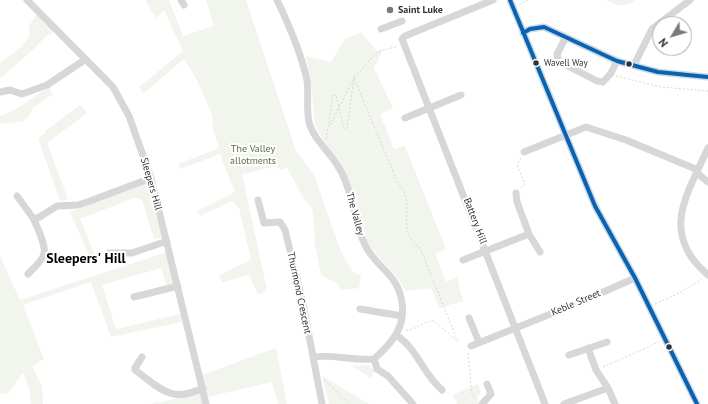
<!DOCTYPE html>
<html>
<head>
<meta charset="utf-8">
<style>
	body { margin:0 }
	#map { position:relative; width:708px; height:404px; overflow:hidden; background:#fff; font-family:"PT Sans",sans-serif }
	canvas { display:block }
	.north { position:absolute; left:652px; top:16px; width:40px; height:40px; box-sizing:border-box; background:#fff; border:1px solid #adadad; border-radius:50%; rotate:232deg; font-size:11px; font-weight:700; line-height:16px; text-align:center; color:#333 }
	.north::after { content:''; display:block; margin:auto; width:14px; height:18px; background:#7a7a7a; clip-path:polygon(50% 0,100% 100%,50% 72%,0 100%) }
</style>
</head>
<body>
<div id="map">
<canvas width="708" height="404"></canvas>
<div class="north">N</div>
</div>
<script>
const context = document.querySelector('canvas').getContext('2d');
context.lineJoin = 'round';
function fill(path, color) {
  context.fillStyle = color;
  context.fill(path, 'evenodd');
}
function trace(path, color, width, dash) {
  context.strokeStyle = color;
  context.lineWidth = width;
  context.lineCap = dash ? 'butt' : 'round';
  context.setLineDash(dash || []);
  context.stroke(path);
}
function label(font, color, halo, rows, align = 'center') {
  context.font = font + ' "PT Sans",sans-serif';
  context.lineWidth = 4;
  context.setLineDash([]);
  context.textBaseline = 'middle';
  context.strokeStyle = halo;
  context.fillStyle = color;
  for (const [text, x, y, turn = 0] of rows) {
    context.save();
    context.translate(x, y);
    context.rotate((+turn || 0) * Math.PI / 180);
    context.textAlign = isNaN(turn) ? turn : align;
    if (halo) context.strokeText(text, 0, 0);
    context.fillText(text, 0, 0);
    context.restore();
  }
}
fill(new Path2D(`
	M145,0H169L183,36L214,26L206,0H246L296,151L314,175L340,249L348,264L352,271L361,276L359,288L341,290L337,283L321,275L315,245L313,211L310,205L304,199L287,168L280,170L277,166L242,174L267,290L258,295L249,274L222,283L219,275L251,260L239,208L232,201L200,216L197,211L235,192L220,154L181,169L178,164L219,148L213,129L212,115L197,80L184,59L144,93L139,87L183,51L164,10L156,18Z
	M605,0H635C626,9 615,5 605,0Z
	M38,12L56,31L45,37L37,46L0,79V63L22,46L30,35L29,26Z
	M361,32L377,51L383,49L374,68L393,108L380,114L394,149L405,146L446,249L435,254L446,282L457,277L463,301L439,308L431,288L406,291L398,279L368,244L348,178L315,126L311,82L306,56L331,62L345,39Z
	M49,87L53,94L33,108L30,115L24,121L0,124V116L16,109Z
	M80,105L87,113L47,143L68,199L60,201L38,138L45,134V131Z
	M148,182L163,238L154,239L142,200L134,198L80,219L97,260L92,262L70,212Z
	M167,252L175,285L167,287L161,268L102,285L116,329L180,314L182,322L111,337L91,282L23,305L44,359L32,366L42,386L43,404H31L30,392L23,372L8,394L0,393V256L20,300Z
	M276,348L287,404H278L272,382L207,397L202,375Z
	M368,365L374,370L371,378L352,366Z
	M322,376L369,404H329Z
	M478,384L481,394L478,396V404H457L453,395Z
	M200,394L204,404H150Z`), '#f1f5ed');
trace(new Path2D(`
	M519,5L528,0
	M616,76L661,87L708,91
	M354,78L397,181C400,186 405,192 406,198C410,219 399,231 420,248L458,342
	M330,125L353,80
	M326,139L333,96L336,95L344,129L347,128L354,78L377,52L398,46
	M521,188L525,184L517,165L521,158
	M655,304L681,292L702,279
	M406,330C417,330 424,321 434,321L457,341
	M468,353L472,394L476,400
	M603,367L659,342
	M324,379L349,404`), '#d6d6d6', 1, [2, 2]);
trace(new Path2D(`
	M27,0L113,87L129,116L151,178L206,404
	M181,0L184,5
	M277,0C289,25 301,53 307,80C309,94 306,109 309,122C313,139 331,153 339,168C353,191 353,220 365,245C376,268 398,273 402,303C406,327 391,344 374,359C353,361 333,354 313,357
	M493,0L405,36L402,39L545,404
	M510,0L595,206L635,278L697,404
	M381,29L402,21
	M523,33L530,29L544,27L617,61L658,72L708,77
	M566,37L557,54L558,61L597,81L603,82L611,73L617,61
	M634,65L652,29L690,0
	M0,92L10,90L22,94L47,85L86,59
	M405,118L461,95
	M708,148C687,195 659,233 708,275
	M524,152L586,127L626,140L698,170
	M697,173L708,182
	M17,196L33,218H38L57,206L78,205L90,201L151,178
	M258,200L264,223L280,222L285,230L302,299L322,404
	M529,234L540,252
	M109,253H132L167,241
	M463,260L529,234L517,202L516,193
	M28,274C33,269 42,261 44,254C46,246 37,226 33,218
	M134,297L178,286
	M360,309L402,316
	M469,318L479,342
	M396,335C417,348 423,374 442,390
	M471,346L583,301L635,278
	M588,348L596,370L608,388L615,404
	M569,355L607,342
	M142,357L135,368V370C160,388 171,404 203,388
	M374,359L377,369L388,376L413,404
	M482,404L491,394L487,384
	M564,404L608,388`), '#d7d7d7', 7);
trace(new Path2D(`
	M510,0L595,206L635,278L697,404
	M523,33L530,29L544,27L617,61L658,72L708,77`), '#0065bd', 4);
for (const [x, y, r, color] of [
	[390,10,4,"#7a7a7a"],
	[536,63,3.5,"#333"],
	[629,64,3.5,"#333"],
	[669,347,3.5,"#333"]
]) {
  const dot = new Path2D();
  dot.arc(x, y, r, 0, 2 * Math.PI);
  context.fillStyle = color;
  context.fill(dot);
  trace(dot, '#fff', 1.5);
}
label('9px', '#333', '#fff', [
	["Wavell Way",544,63]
], 'left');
label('bold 10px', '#333', '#fff', [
	["Saint Luke",398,10]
], 'left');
label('10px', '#56703f', '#fff', [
	["The Valley",253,149],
	["allotments",253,161]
]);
label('10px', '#333', '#fff', [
	["Sleepers Hill",151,184,74],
	["The Valley",355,214,74],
	["Battery Hill",475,221,69],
	["Thurmond Crescent",299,293,78],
	["Keble Street",576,303,-23]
]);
label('bold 14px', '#000', '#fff', [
	["Sleepers' Hill",86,259]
]);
</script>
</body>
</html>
